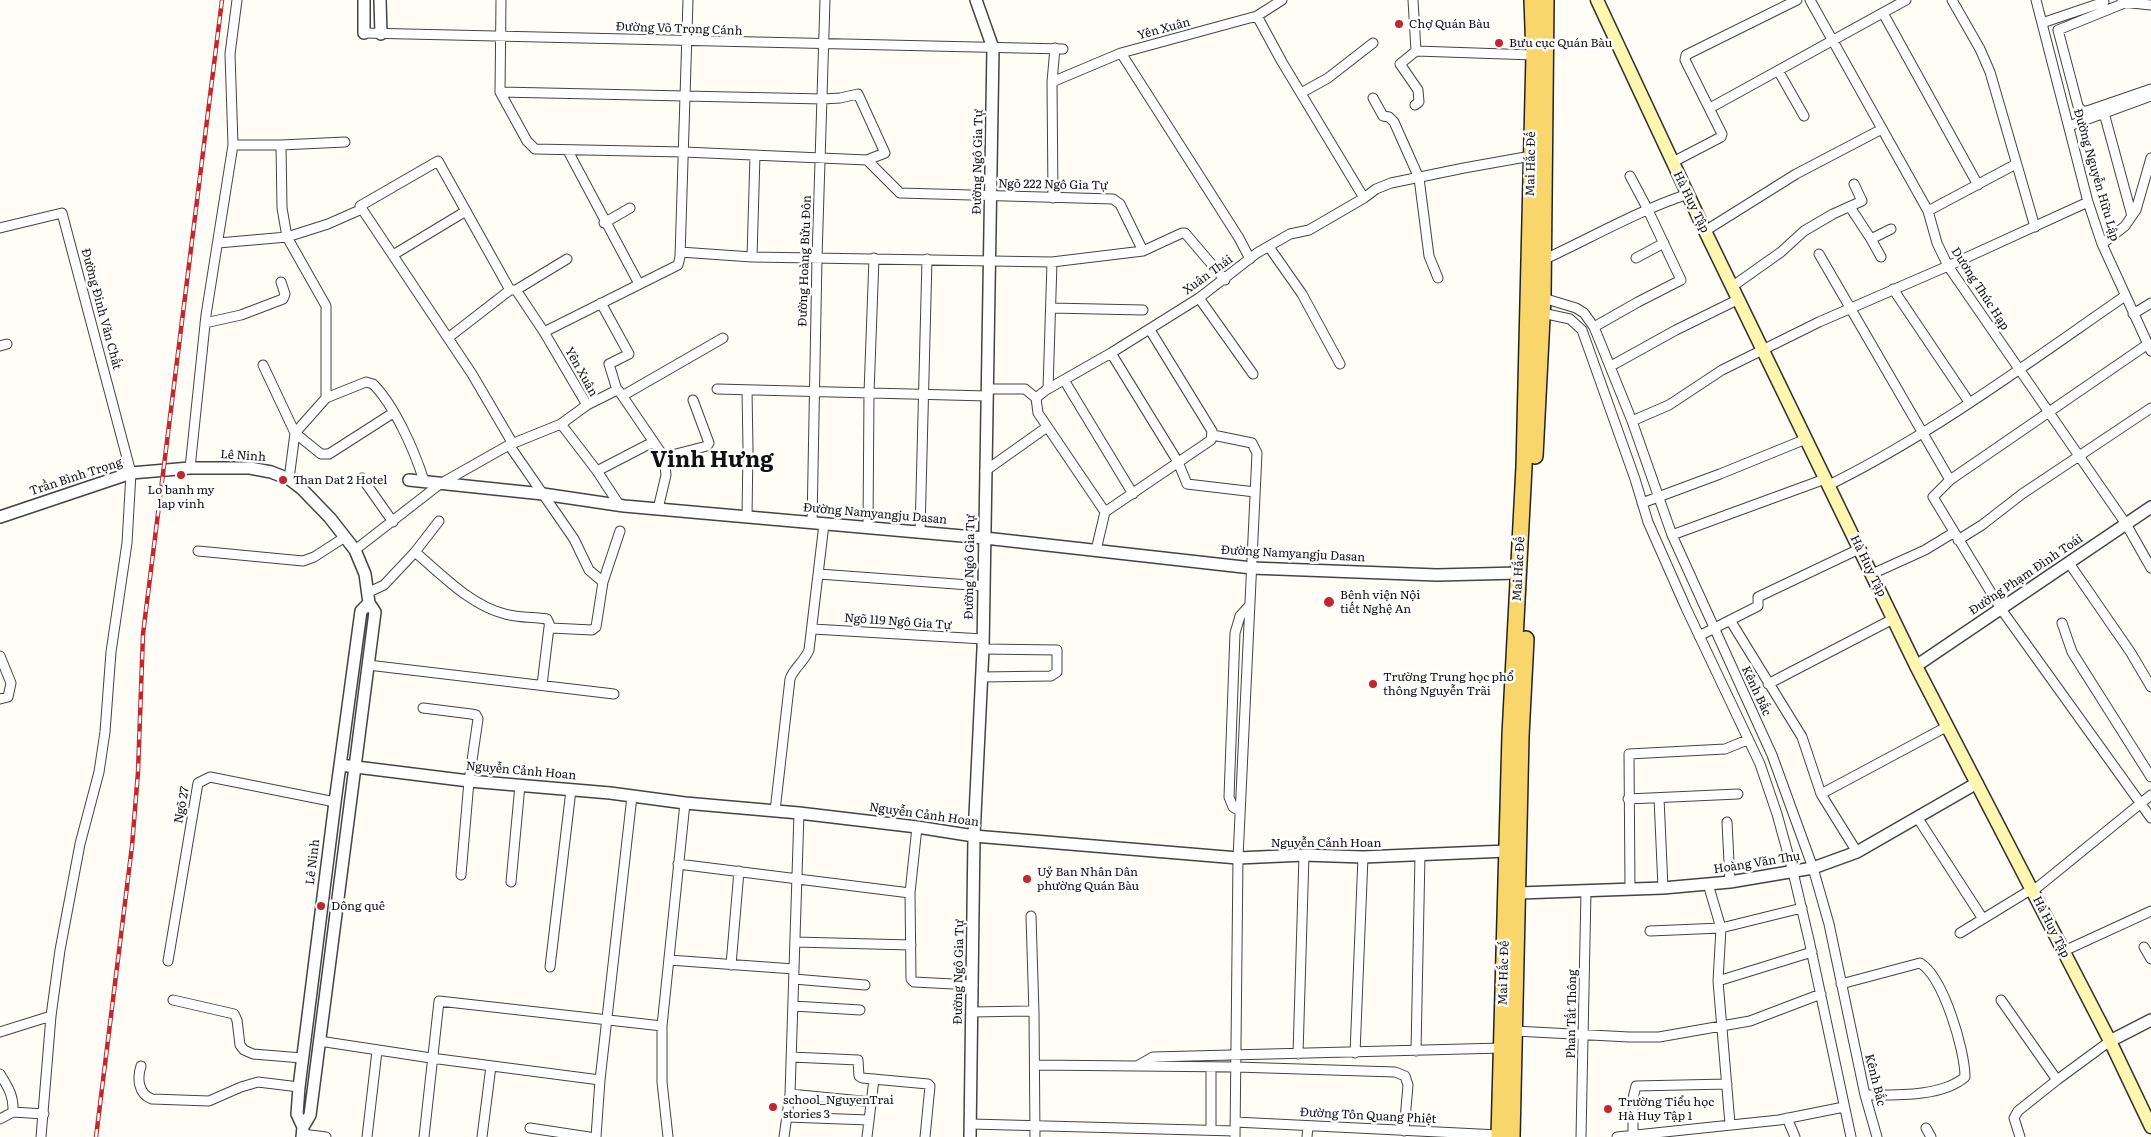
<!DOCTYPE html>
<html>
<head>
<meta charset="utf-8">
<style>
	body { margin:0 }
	canvas { display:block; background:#fffdf5 }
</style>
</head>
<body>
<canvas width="2151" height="1137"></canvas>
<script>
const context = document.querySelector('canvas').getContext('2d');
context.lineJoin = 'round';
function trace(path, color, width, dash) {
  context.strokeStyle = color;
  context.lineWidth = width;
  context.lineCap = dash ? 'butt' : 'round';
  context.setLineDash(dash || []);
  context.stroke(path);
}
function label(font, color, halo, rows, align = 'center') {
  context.font = font + ' Literata,serif';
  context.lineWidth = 5;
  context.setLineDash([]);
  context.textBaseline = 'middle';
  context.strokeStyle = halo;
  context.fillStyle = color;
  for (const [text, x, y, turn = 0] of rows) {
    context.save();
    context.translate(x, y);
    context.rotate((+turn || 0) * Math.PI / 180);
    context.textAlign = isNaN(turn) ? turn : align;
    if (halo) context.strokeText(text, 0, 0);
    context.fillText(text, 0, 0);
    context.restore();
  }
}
const minor = new Path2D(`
	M1413,0L1416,51L1534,55
	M1810,0L1928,211L1937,243L1948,266L2126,524L2151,568
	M1952,0L1980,49L1990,72L2035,227
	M2036,0L2088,202L2102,244L2151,351
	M2122,2L2151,5
	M2127,2L2058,30L2078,106L2082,111H2087L2151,89
	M1883,13L1978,185
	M1257,16L1282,62L1364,198
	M2042,23L2104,2
	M364,33L1063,49
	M1121,53L1239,238L1250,259
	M1779,72L1804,116
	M1052,82L1121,53L1257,16L1282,0
	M500,92L823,99L840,98L858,94L885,153L867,160L684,152L535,149L527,141L500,92L501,0
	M1301,93L1328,78L1373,43
	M1373,98L1383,116L1389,117L1394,122L1419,178L1429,256L1438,278
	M1415,105L1419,102L1418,90L1400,64L1416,51
	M1710,108L1906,0
	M2104,113L2132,216
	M2069,126L2151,96
	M233,145H281L345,142
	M281,145L282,208L287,237L326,306V398L295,433L289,479
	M568,151L639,284
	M867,160L900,193L1113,199L1120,204L1143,251
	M1673,162L1721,137L1722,134L1685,60L1686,55L1797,0
	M1053,198L1052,82L1055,48
	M1850,207L1871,239L1891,229
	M1928,211L2016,164
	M604,223L630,208
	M0,228L62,213L131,473L127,543L111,652L105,732L99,772L80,844L60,950L51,1016L41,1137
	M1705,231L1796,174L1882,129
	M1871,239L1881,257
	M218,243L287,237L328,224L362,209
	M2102,244L2125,226L2136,210L2151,158
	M1269,247L1302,294L1340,364
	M680,252L752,257L1052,262L1143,251L1182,233H1185L1225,280
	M1819,254L1950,480
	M393,255L466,211
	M752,257L755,155
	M1636,258L1664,243
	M1543,260C1591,238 1637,211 1688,194
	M1733,286L1781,252L1804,231L1833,214L1862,201L1854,184
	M1893,289L1969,402
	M516,290L567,259
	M1199,298L1253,374
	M1543,298L1576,308L1584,313L1594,327L1632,421L1672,535L1772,755L1813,868L1829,924L1865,1095L1877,1137
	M601,303L629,354L609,364L617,390
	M1051,308L1143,310
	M1542,313L1570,319L1582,330L1635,479L1648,522L1686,608L1760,764L1777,814L1793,872L1809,940L1851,1137
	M2133,314L2151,303
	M205,323L241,315L283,299L285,294L281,282
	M1594,327L1638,302L1681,280L1647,208L1630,176
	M448,338L510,290
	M2148,344L1950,480L1933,497L2001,609L2151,818
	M0,346L7,344
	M1111,353L1178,462L1187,484L1255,492
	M263,365L295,433L321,454H329L393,413
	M1611,366L1676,330L1739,299
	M1064,380L1133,494
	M717,389L987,396
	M988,389H1025L1036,398
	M1048,389L1052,262
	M747,390L748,449L747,517
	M624,395L723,338
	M326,398L366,382L373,384C395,406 415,452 424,481
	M587,405L617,390L619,391L664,457L707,446L709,443L693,400
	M1632,421L1669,405L1722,370L1819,322L1948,266L2088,202
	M561,424L597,471L620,506
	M1213,435L1252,443L1257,453L1238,858L1235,1137
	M513,444L472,374L360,206L438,161L510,290H516L544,332
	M509,445L574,539L589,570L603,582
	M190,468L206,315L233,145L230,54L237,0
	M597,471L653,442
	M985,471L1047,427
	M362,478L393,522
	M1829,485C1934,433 2028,363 2125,296
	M1642,503L1720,474L1806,439
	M658,509L666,475L664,457
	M1105,512L1038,413L1036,398L1046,390L1111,353L1199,298L1257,253L1290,234L1309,230L1364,198L1376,189L1391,183L1464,168L1531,156
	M812,523L817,258L825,0
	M868,527L869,393L874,258
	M920,532L927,259
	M1672,535L1825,479
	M1958,540L1982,525L2022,494L2151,408
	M355,550L440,484L509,445L561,424L587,405L544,332L678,265L680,257L688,0
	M1096,550L1105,512L1211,440L1212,431L1150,330
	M198,551L303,561L314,557L345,537
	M415,552C442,575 470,605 505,614C519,618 533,617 547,619L551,628L592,630L596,627L603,582L620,531
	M2069,563L2131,653L2151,687
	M819,574L983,586
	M1872,574L1925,550L1953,533
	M369,592L384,585L415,552L439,521
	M1730,620L1802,737L1821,794L1857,852
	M2062,623L2072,652L2151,777
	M813,629L983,639
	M1699,636L1758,606V597L1859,549
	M0,656L11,683L8,697L0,699
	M368,665L614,694
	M982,677L1051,676L1057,672V650L983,649
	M1768,684L1893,619
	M542,685L549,627
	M423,708L471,714L476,715L478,719L469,781L461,875
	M1821,794L1948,726
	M1659,798L1663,888
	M1628,799L1738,794
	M775,811L790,679C793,669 804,662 809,650L824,524
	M1240,811L1233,807L1229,797L1235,633L1240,616L1249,606
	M1917,817L1983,919
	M1727,822L1730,882
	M917,827L910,893L911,979L914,982L973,985
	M678,864L910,893
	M511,882L520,785
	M1708,884L1721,928L1718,981L1730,1124
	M1630,889L1629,754L1725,749L1747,740
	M2033,891L2151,795
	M1031,916L1034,1013
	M1650,931L1721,928L1802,908
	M1960,933L2032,889
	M795,942L911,945
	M2144,947L2151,959
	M2064,951L2151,911
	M669,960L794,969
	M168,961L198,783L210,777L335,802
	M731,965L739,871
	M550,967L571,790
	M794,979L865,985
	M1718,981L1812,952
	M1841,984L1920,963C1943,976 1965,1050 1965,1077C1942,1097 1895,1095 1865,1095
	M173,1000L234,1014L237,1020L240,1045L244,1050L253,1054L302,1058
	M2001,1000L2057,1080
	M793,1006L860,1010
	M972,1012L1029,1011L1034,1013L1035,1137
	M1515,1031L1629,1037H1659L1750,1021L1821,994
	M0,1032L51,1016
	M319,1041L431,1058L600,1080
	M1416,1051L1420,855
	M1355,1053L1363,857
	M1298,1054L1304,855
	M791,1057L858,1060L859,1076L862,1078L928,1084L930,1086L925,1137
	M1035,1065L1236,1067L1395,1072L1405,1076L1408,1085L1404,1131
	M141,1066C137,1078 138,1094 152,1099L209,1101L241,1087L258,1082L299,1087
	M1137,1066L1153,1057L1502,1048
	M0,1074C8,1087 14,1096 13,1112L0,1119
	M790,1094L872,1102
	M13,1112L44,1114
	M787,1117L869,1120
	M1787,1118L1795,1137
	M1235,1122L1499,1135
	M971,1124L1235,1131
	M530,1128L589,1137
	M1926,1128L1931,1137
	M1211,1130V1067
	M302,1134L326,1137
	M367,1137L377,1051
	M424,1137L439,1001L662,1026
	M482,1137L491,1066
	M596,1137L600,1080L632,796
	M668,1137L662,1082V1026L685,803
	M784,1137L790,1094L799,813
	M867,1137L874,1079
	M1307,1137L1308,1126
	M1581,1137L1586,891
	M1617,1137L1779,1120L1844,1107
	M1633,1137V1098L1636,1086L1727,1084
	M2020,1137L2014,1118L2018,1111L2057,1080L2110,1041`);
const tertiary = new Path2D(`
	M364,0V33
	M380,0L381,34
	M409,480L543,494L624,506L985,538L1252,568L1437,575L1519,573
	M0,517L131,473L190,468H250L271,472L289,479L302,489L330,518L355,550L365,574L369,603L375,612L310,1115L303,1127L302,1137
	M1916,666L2151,507
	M340,765L469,781L610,793L685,803L799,813L917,827L974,836L1238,858L1304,855L1363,857L1507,851
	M1519,893L1663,888L1730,882L1813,868L1857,852L1977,783
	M2110,1041L2151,1020
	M303,1127L297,1114L299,1087L335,802L361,611L369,603
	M970,1137L974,836L983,649L993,48L976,0`);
const secondary = new Path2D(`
	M1597,0L1705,231L1916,666L2110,1041L2151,1127`);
const primary = new Path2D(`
	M1535,456L1543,298L1546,0
	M1499,1137L1510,735L1524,467L1534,55L1532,0
	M1512,1137L1521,736L1526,639`);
trace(minor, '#444', 11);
trace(tertiary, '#444', 14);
trace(secondary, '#333', 15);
trace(primary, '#222', 18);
trace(minor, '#fff', 9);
trace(tertiary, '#fff', 11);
trace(secondary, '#fff6b0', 12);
trace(primary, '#f9d66b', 15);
const rail = new Path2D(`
	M96,1137L132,846L138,772L143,634L222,0`);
trace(rail, '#c4262e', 4.5);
trace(rail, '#fff', 2.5, [8]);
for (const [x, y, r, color] of [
	[1399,24,5,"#c4262e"],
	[1499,43,5,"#c4262e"],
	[181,475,5,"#c4262e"],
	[283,480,5,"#c4262e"],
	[1329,602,6,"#c4262e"],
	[1373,684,5,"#c4262e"],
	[1027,879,5,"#c4262e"],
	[321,906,5,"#c4262e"],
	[773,1107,5,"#c4262e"],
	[1608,1109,5,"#c4262e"]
]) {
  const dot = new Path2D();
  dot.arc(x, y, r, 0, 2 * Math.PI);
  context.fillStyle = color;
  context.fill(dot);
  trace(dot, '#fff', 2);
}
label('12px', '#111', '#fff', [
	["Chợ Quán Bàu",1409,24],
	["Bưu cục Quán Bàu",1509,43],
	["Than Dat 2 Hotel",293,480],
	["Lo banh my",181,490,"center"],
	["lap vinh",181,504,"center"],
	["Bệnh viện Nội",1340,595],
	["tiết Nghệ An",1340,609],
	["Trường Trung học phổ",1383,677],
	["thông Nguyễn Trãi",1383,691],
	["Uỷ Ban Nhân Dân",1037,872],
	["phường Quán Bàu",1037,886],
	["Dông quê",331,906],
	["school_NguyenTrai",783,1100],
	["stories 3",783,1114],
	["Trường Tiểu học",1618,1102],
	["Hà Huy Tập 1",1618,1116]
], 'left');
label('12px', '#111', '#fff', [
	["Đường Võ Trọng Cánh",679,29,2],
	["Yên Xuân",1164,29,-15],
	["Đường Ngô Gia Tự",978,162,-89],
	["Mai Hắc Đế",1531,164,-89],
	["Đường Nguyễn Hữu Lập",2096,175,74],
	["Ngõ 222 Ngô Gia Tự",1053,185,1],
	["Hà Huy Tập",1691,202,64],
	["Đường Hoàng Bửu Đôn",805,261,-88],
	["Xuân Thái",1208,275,-36],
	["Dương Thúc Hạp",1980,289,57],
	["Đường Đinh Văn Chất",101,309,75],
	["Yên Xuân",581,372,61],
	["Lê Ninh",243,456,4],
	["Trần Bình Trọng",76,477,-18],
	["Đường Namyangju Dasan",875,514,5],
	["Đường Namyangju Dasan",1293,554,3],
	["Hà Huy Tập",1868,566,64],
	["Đường Ngô Gia Tự",970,567,-89],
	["Mai Hắc Đế",1519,569,-87],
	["Đường Phạm Đình Toái",2026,575,-34],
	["Ngõ 119 Ngô Gia Tự",898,622,4],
	["Kênh Bắc",1756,691,65],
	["Nguyễn Cảnh Hoan",521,771,5],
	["Ngõ 27",182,805,-79],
	["Nguyễn Cảnh Hoan",924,815,8],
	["Nguyễn Cảnh Hoan",1326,843],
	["Lê Ninh",313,862,-83],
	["Hoàng Văn Thụ",1757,863,-9],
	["Hà Huy Tập",2051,927,63],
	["Đường Ngô Gia Tự",959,972,-89],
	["Mai Hắc Đế",1504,973,-88],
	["Phan Tất Thông",1572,1014,-89],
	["Kênh Bắc",1875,1080,76],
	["Đường Tôn Quang Phiệt",1368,1116,3]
]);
label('bold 22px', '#111', '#fff', [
	["Vinh Hưng",712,461]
]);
</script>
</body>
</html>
